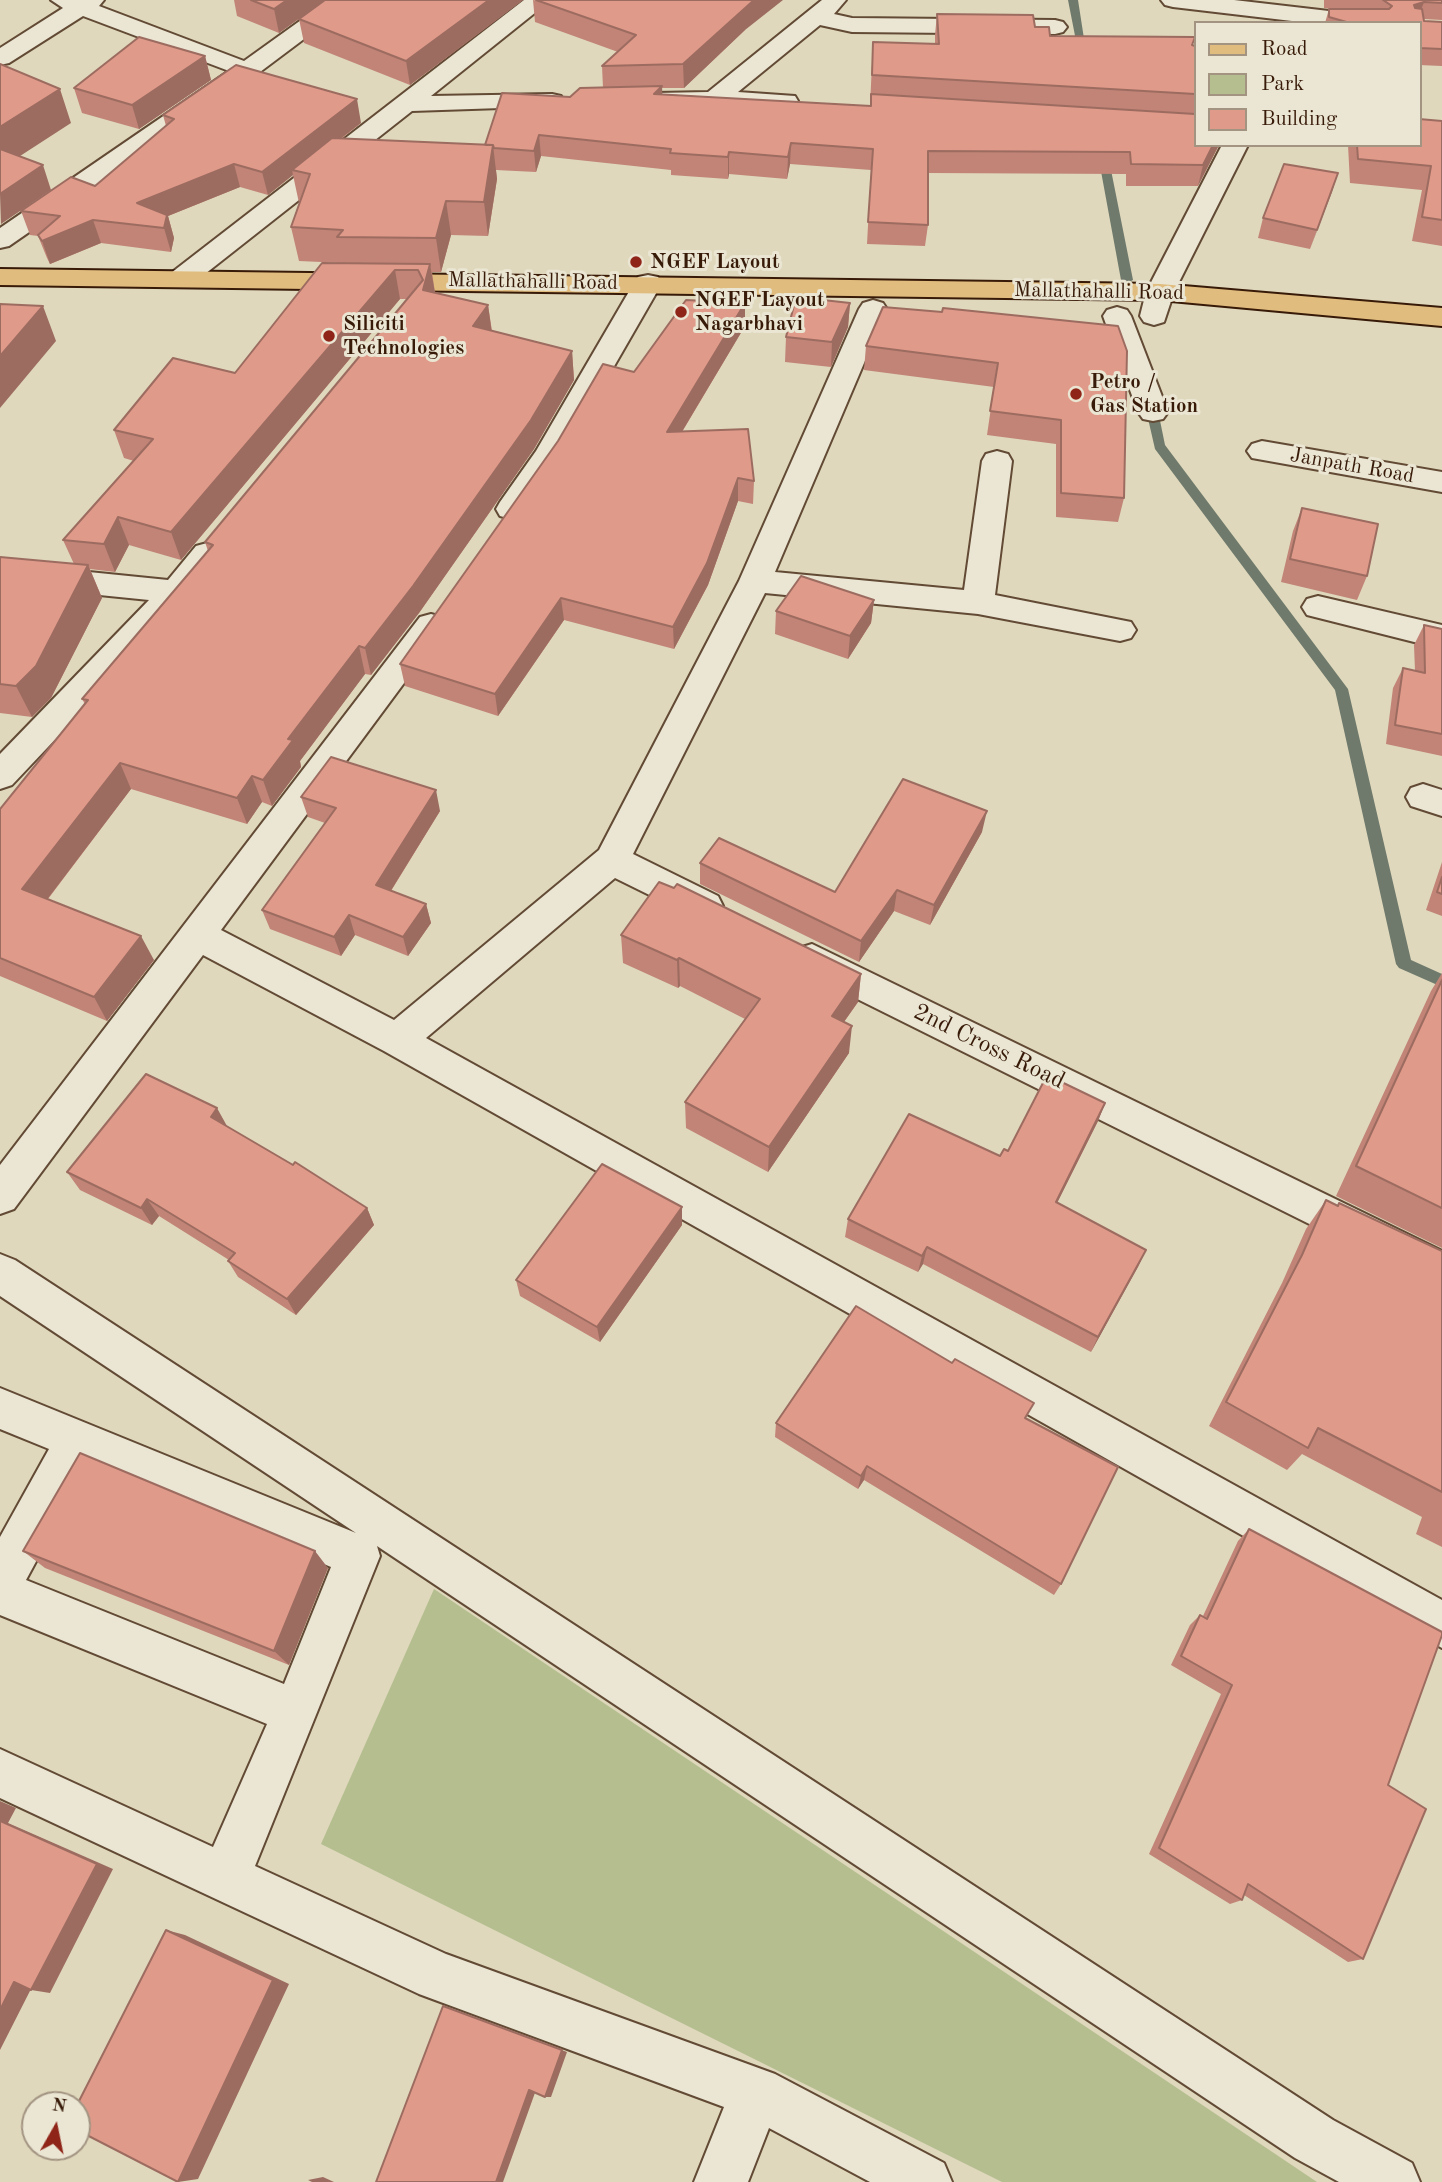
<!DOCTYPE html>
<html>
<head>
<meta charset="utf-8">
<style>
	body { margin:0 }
	#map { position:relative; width:1442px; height:2182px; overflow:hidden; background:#dfd8bc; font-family:"Old Standard TT",serif }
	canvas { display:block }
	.legend { position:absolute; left:1194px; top:21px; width:228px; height:126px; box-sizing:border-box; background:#eae6d3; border:2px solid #a39482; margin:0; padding:9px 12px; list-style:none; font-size:21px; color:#381a08 }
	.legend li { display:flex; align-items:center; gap:14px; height:35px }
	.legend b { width:35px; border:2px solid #a39482 }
	.north { position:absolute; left:21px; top:2091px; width:70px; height:70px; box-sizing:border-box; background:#eae6d3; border:2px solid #a39482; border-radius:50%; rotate:9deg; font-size:19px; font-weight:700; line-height:28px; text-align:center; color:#381a08 }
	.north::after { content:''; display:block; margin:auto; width:24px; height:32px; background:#8f2418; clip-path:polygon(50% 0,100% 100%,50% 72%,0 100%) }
</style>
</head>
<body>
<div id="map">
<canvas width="1442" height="2182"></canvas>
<ul class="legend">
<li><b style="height:9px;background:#e0bc7e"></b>Road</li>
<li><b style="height:19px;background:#b4be8f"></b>Park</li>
<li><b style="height:19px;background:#e09a8a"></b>Building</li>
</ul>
<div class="north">N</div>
</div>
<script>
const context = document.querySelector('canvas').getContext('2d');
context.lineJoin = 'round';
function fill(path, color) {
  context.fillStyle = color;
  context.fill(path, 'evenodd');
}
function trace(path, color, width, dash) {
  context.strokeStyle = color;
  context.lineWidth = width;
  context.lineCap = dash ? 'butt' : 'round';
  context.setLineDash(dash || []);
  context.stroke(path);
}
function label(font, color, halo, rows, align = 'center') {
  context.font = font + ' "Old Standard TT",serif';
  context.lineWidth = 6;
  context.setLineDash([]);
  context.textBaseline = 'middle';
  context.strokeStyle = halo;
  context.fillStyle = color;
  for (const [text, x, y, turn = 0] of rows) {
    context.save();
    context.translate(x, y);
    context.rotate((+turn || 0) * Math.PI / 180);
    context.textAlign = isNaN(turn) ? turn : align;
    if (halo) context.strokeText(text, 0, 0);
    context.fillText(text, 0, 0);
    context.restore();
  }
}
fill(new Path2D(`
	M434,1589L1317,2182H1002L321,1844Z`), '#b4be8f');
fill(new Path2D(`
	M1068,0H1078L1087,58L1079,56Z
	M1103,152L1108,155L1133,280L1127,283L1121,280L1098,155Z
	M1150,397L1156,401L1165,445L1348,689L1411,960L1442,974V987L1399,968L1396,964L1335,690L1155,449L1144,401Z`), '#6f7a6c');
const minor = new Path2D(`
	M51,0H104L99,6L244,61L329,0H356L256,75L9,246L0,248V228L229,71L83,16L9,63L0,65V48L63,8Z
	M524,0H551L431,96L552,94L561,96L564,101L561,106L412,111L191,285H171L167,279L171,273Z
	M822,0H846L834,14L852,18L1055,20L1063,22L1067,27L1063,32L1055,34L852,32L820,25L738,92L795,96L798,101L795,106L665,105L656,103L653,98L656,93L708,92Z
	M1161,0H1234L1372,16L1384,23H1309L1173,7L1165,5Z
	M1222,145H1248L1174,292L1164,322L1154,325L1144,322L1140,316L1146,292Z
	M648,275L658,277L662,283L563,455L522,516L511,519L500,516L496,509L500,502L536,451L634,283L638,277Z
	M873,300L883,303L887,309L775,572L964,590L982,461L986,454L997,451L1008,454L1012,461L995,595L1131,622L1136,630L1131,638L1120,641L978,614L765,593L633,854L718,896L723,906L718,916L705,920L692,916L615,878L426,1038L1442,1600V1648L384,1051L203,955L14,1209L0,1214V1165L420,617L431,614L442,617L447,625L221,930L394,1020L599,850L739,581L859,309L863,303Z
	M1117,307L1127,310L1131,316L1168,412L1163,419L1153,421L1143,419L1138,412L1103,316L1107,310Z
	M1262,441L1442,472V492L1252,458L1247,451L1252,444Z
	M207,543L218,546L223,554L187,600L12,785L0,789V754L149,600L0,585V563L168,580L196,546Z
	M1318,596L1442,625V649L1307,615L1302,607L1307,599Z
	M1423,784L1442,790V816L1411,806L1406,797L1411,788Z
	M812,944L1442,1251V1290L799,970L794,959L799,948Z
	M0,1254L15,1260L1333,2120L1412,2163L1420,2182H1339L1295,2158L377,1546L380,1556L255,1866L446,1954L775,2074L944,2163L952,2182H870L769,2128L748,2182H694L724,2107L419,1994L0,1798V1749L213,1847L267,1724L0,1615V1537L49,1449L0,1429V1388L356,1533L0,1296ZM88,1465L331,1567L284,1684L26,1580Z`);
const major = new Path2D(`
	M0,269L1160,284L1442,308V326L1160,300L0,285Z`);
trace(minor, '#624a35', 4);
trace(major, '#381a08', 4);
fill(minor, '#eae6d3');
fill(major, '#e0bc7e');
fill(new Path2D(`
	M234,0H325L279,33L237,16Z
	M523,0L410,85L304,43L299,19Z
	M533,0L745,30L684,88H662V94L870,106L873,42L935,44V35L937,14L1035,27L1050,36L1195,46V145H1219L1198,186H1126V174L928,173V225L925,246L867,244L871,170L790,164L787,179L729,174L728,179L671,175V170L541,156L536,172L496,170L497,179L488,236L451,235L441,272H432L435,293L488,305L492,331L572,351L574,380L534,449L419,613L371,675L365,674L300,761L301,767L272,806L262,802L247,824L131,789L48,899L154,960L107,1021L0,976V809L85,704L82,699L208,551L205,542L407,299H400L181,560L129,545L115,572L90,569L102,598L51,698L32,717L0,713V557L74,564L63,540L134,461L124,458L114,430L235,373L343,263L299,261L291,227L299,203L293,175L268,195L240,187L168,216L174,238L171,252L101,243L50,264L47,258L38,236L30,235L21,211L95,186L166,126L163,115L361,123L341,139L485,145L570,97L603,88L602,66L618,52L535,22Z
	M1324,0H1442V20L1424,19V21L1442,22V66L1419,65V23H1325L1329,9H1333L1324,8Z
	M205,56L211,80L139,129L82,113L74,88Z
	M1442,121V246L1412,241L1422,190L1350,183L1348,145H1419Z
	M1338,173L1310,249L1258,238L1263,218Z
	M745,303V326L682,432L754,481L753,504L738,501L708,585L674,649L564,620L498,716L405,686L400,664L634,372Z
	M850,303L848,327L831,367L785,362L786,337Z
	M942,312L1118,326L1124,498L1118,522L1056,517V444L987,435L994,387L864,370L866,346Z
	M1302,508L1367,576L1357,600L1281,582L1293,531Z
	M874,600L871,623L848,659L775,634L776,611Z
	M1424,625L1442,629V756L1386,744L1393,688L1403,668L1415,671L1414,645Z
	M301,797L440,811L391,891L426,904L431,923L408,956L355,935L341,956L270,929L262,910L325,823L308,817Z
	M982,832L930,925L894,911L859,962L700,884V863L835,892Z
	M1442,862V916L1426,910Z
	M621,935L861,974L858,1002L844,1022L849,1053L768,1172L686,1128L685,1102L745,1019L680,986L678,988L623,963Z
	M1442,973V1248L1336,1196L1431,991Z
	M1105,1103L1098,1121L1057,1203L1146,1250L1091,1352L923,1264L918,1272L845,1237L848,1219L1000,1156L1008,1151Z
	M227,1126L367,1208L374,1225L296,1315L238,1277L228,1261L229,1260L159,1216L152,1225L80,1190L67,1172Z
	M1326,1200L1337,1206L1339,1203L1442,1251V1547L1416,1534L1422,1517L1302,1454L1287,1470L1209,1426L1282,1283L1306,1229Z
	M682,1207V1225L600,1342L520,1296L516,1280Z
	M1027,1419L1061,1584L1054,1595L864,1480L858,1489L775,1437L776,1423Z
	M1249,1529L1388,1785L1363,1959L1348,1962L1244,1895L1242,1900L1230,1904L1149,1854L1221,1694L1171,1665L1190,1625L1200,1615L1203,1616L1238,1541Z
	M23,1551L328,1568L289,1665L45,1568Z`), '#c18477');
fill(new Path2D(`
	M287,0H325L279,33L274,9Z
	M489,0H523L410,85L406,61Z
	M754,0H783L745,30L684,88L683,64Z
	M1424,2L1418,18L1414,5Z
	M205,56L211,80L139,129L132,105Z
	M662,86L663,108L654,94Z
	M60,89L71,123L0,169V127Z
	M357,99L361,123L298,171L292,170L293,175L268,195L262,172Z
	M539,135L541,156L536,172L534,151Z
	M791,143L790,164L787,179L788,157Z
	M493,145L497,179L488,236L484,202Z
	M1213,145H1219L1198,186L1203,165Z
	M729,152V174L728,179V157Z
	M234,164L240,187L168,216L174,238L171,252L164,228L137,203Z
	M43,165L51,190L1,224L0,194Z
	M1338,173L1332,192L1310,249Z
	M446,201L451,235L441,272L436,238Z
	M93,220L101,243L50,264L42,241Z
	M430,264L435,293L423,290Z
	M395,270L400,299L181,560L171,532Z
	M745,303V326L668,455L667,432Z
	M850,303L848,327L831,367L832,342Z
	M488,305L492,334L473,326Z
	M43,306L56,341L0,408V356Z
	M572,351L574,380L534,449L419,613L371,675L365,648Z
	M738,478V501L708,585L674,649L673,627Z
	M118,517L129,545L115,572L104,544Z
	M88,565L102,598L51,698L32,717L16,686Z
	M561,598L564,620L498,716L495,694Z
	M874,600L871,623L848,659L850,636Z
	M359,646L365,674L300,761L301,767L272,806L263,780L288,739Z
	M120,763L131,789L36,914L22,889Z
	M252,776L262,802L247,824L237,798Z
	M436,790L440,811L382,905L376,885Z
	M987,811L982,832L930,925L934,905Z
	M897,890L894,911L859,962L861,941Z
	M426,904L431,923L408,956L403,937Z
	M349,915L355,935L341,956L334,937Z
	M141,936L154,960L107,1021L94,997Z
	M679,958L680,986L678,988L677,960Z
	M861,974L858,1002L829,1043L832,1016Z
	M852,1026L849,1053L768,1172L769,1147Z
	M1105,1103L1098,1121L1049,1219L1056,1202Z
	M217,1108L227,1126L211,1117Z
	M147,1199L159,1216L152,1225L141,1208Z
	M682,1207V1225L600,1342L597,1327Z
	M367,1208L374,1225L296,1315L287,1299Z
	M927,1247L923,1264L918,1272L922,1256Z
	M1146,1250L1138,1267L1091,1352L1098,1337Z
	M867,1466L864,1480L858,1489L861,1476Z
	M315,1551L328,1568L289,1665L274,1651Z
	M0,1801L16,1808L8,1823L113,1869L50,1993L31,1990L0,1821Z
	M166,1930L185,1935L289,1984L198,2179L178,2182Z
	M14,1982L33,1985L0,2050V2010Z
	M443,2006L567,2052L551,2097H545Z
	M529,2090H536L503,2182H496Z
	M323,2177L334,2182H312L308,2180Z`), '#9d6c61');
const building = new Path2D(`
	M251,0H287L274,9Z
	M325,0H489L406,61L299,19Z
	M536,0H754L683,64L602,66L636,35Z
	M1383,0H1442V3L1424,2L1414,5L1415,8L1422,9L1424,21L1442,22V49L1419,48V23H1350L1329,17V9H1389L1392,6Z
	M937,14L1033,15L1035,27H1049L1050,36L1195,37L1192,45L1195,46V94L872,75L873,42L939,44Z
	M139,37L205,56L132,105L74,88Z
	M0,64L60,89L0,127Z
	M236,65L357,99L262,172L234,164L137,203L167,215L164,228L93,220L42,241L38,235L60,216L21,211L71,177L95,186L174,119L163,115Z
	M662,86L654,94L871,106V94L1195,114V145H1213L1203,165L1131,164L1130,152L928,151V225L868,222L873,149L791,143L788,157L729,152L728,157L670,153L671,149L539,135L534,151L494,148L493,145H485L502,93L570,97L580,88Z
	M1419,119L1442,121V220L1422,217L1431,166L1358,159L1357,145H1419Z
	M332,138L493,145L484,202L446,201L436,238L337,237L343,230L291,227L310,174L292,170Z
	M0,149L43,165L0,194Z
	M1284,164L1338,173L1317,230L1263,218Z
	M322,263L430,264L423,290L488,305L473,326L572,351L531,420L413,586L365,648L359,646L288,739L293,740L263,780L252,776L237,798L120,763L22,889L141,936L94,997L0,958V809L88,700L82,699L213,545L205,542L423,280L418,270H395L171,532L118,517L104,544L63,540L153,439L114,430L173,358L235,373Z
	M796,297L850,303L832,342L786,337Z
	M686,300L745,303L667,432L748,429L754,481L738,478L707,563L673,627L561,598L495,694L400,664L558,441L603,364L634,372Z
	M0,304L43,306L0,356Z
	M883,307L942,312L943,308L1118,326L1127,351L1124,498L1061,493V420L990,411L998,363L866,346Z
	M1302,508L1378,524L1367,576L1290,559Z
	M0,557L88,565L36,666L16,686L0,684Z
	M801,576L874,600L850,636L776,611Z
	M1424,625L1442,629V734L1395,725L1403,668L1425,673Z
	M331,757L436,790L376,885L426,904L403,937L349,915L334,937L262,910L336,808L301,797Z
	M903,779L987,811L934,905L897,890L861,941L700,863L719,838L835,892Z
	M1442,877V894L1437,892Z
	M659,882L674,888L677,884L861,974L832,1016L852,1026L769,1147L685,1102L760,999L679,958L677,960L621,935Z
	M1442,980V1208L1356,1166Z
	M146,1074L217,1108L211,1117L293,1165L295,1162L367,1208L287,1299L228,1261L235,1253L147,1199L141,1208L67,1172Z
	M1047,1075L1105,1103L1056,1202L1146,1250L1098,1337L927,1247L922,1256L848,1219L909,1114L1000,1156L1004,1149L1008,1151Z
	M602,1164L682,1207L597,1327L516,1280Z
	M1326,1200L1338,1206L1339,1203L1442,1251V1492L1318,1428L1308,1448L1226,1402L1302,1255Z
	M856,1306L952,1363L955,1359L1034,1403L1025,1418L1118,1467L1061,1584L867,1466L861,1476L776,1423Z
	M80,1453L315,1551L274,1651L23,1551Z
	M1249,1529L1442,1632V1635L1388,1785L1426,1809L1363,1959L1248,1884L1242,1900L1159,1848L1232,1685L1181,1656L1200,1615L1207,1619Z
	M0,1821L97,1864L31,1990L14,1982L0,2010Z
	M166,1930L273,1980L178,2182L77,2130V2105Z
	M443,2006L562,2050L545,2097L529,2090L496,2182H376Z`);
fill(building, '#e09a8a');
trace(building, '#9d6c61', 2);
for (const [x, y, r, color] of [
	[636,262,7,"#8f2418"],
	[681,312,7,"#8f2418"],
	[329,336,7,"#8f2418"],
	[1076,394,7,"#8f2418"]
]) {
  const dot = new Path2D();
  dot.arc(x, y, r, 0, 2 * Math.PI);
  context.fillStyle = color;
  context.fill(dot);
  trace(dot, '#eae6d3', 2.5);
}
label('bold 21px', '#381a08', '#eae6d3', [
	["NGEF Layout",650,262],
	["NGEF Layout",695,300],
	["Nagarbhavi",695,324],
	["Siliciti",343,324],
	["Technologies",343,348],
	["Petro /",1090,382],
	["Gas Station",1090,406]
], 'left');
label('21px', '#381a08', '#eae6d3', [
	["Mallathahalli Road",533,282,1],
	["Mallathahalli Road",1099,292,1],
	["Janpath Road",1352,466,10]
]);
label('24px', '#381a08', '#eae6d3', [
	["2nd Cross Road",989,1047,26]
]);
</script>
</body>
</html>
